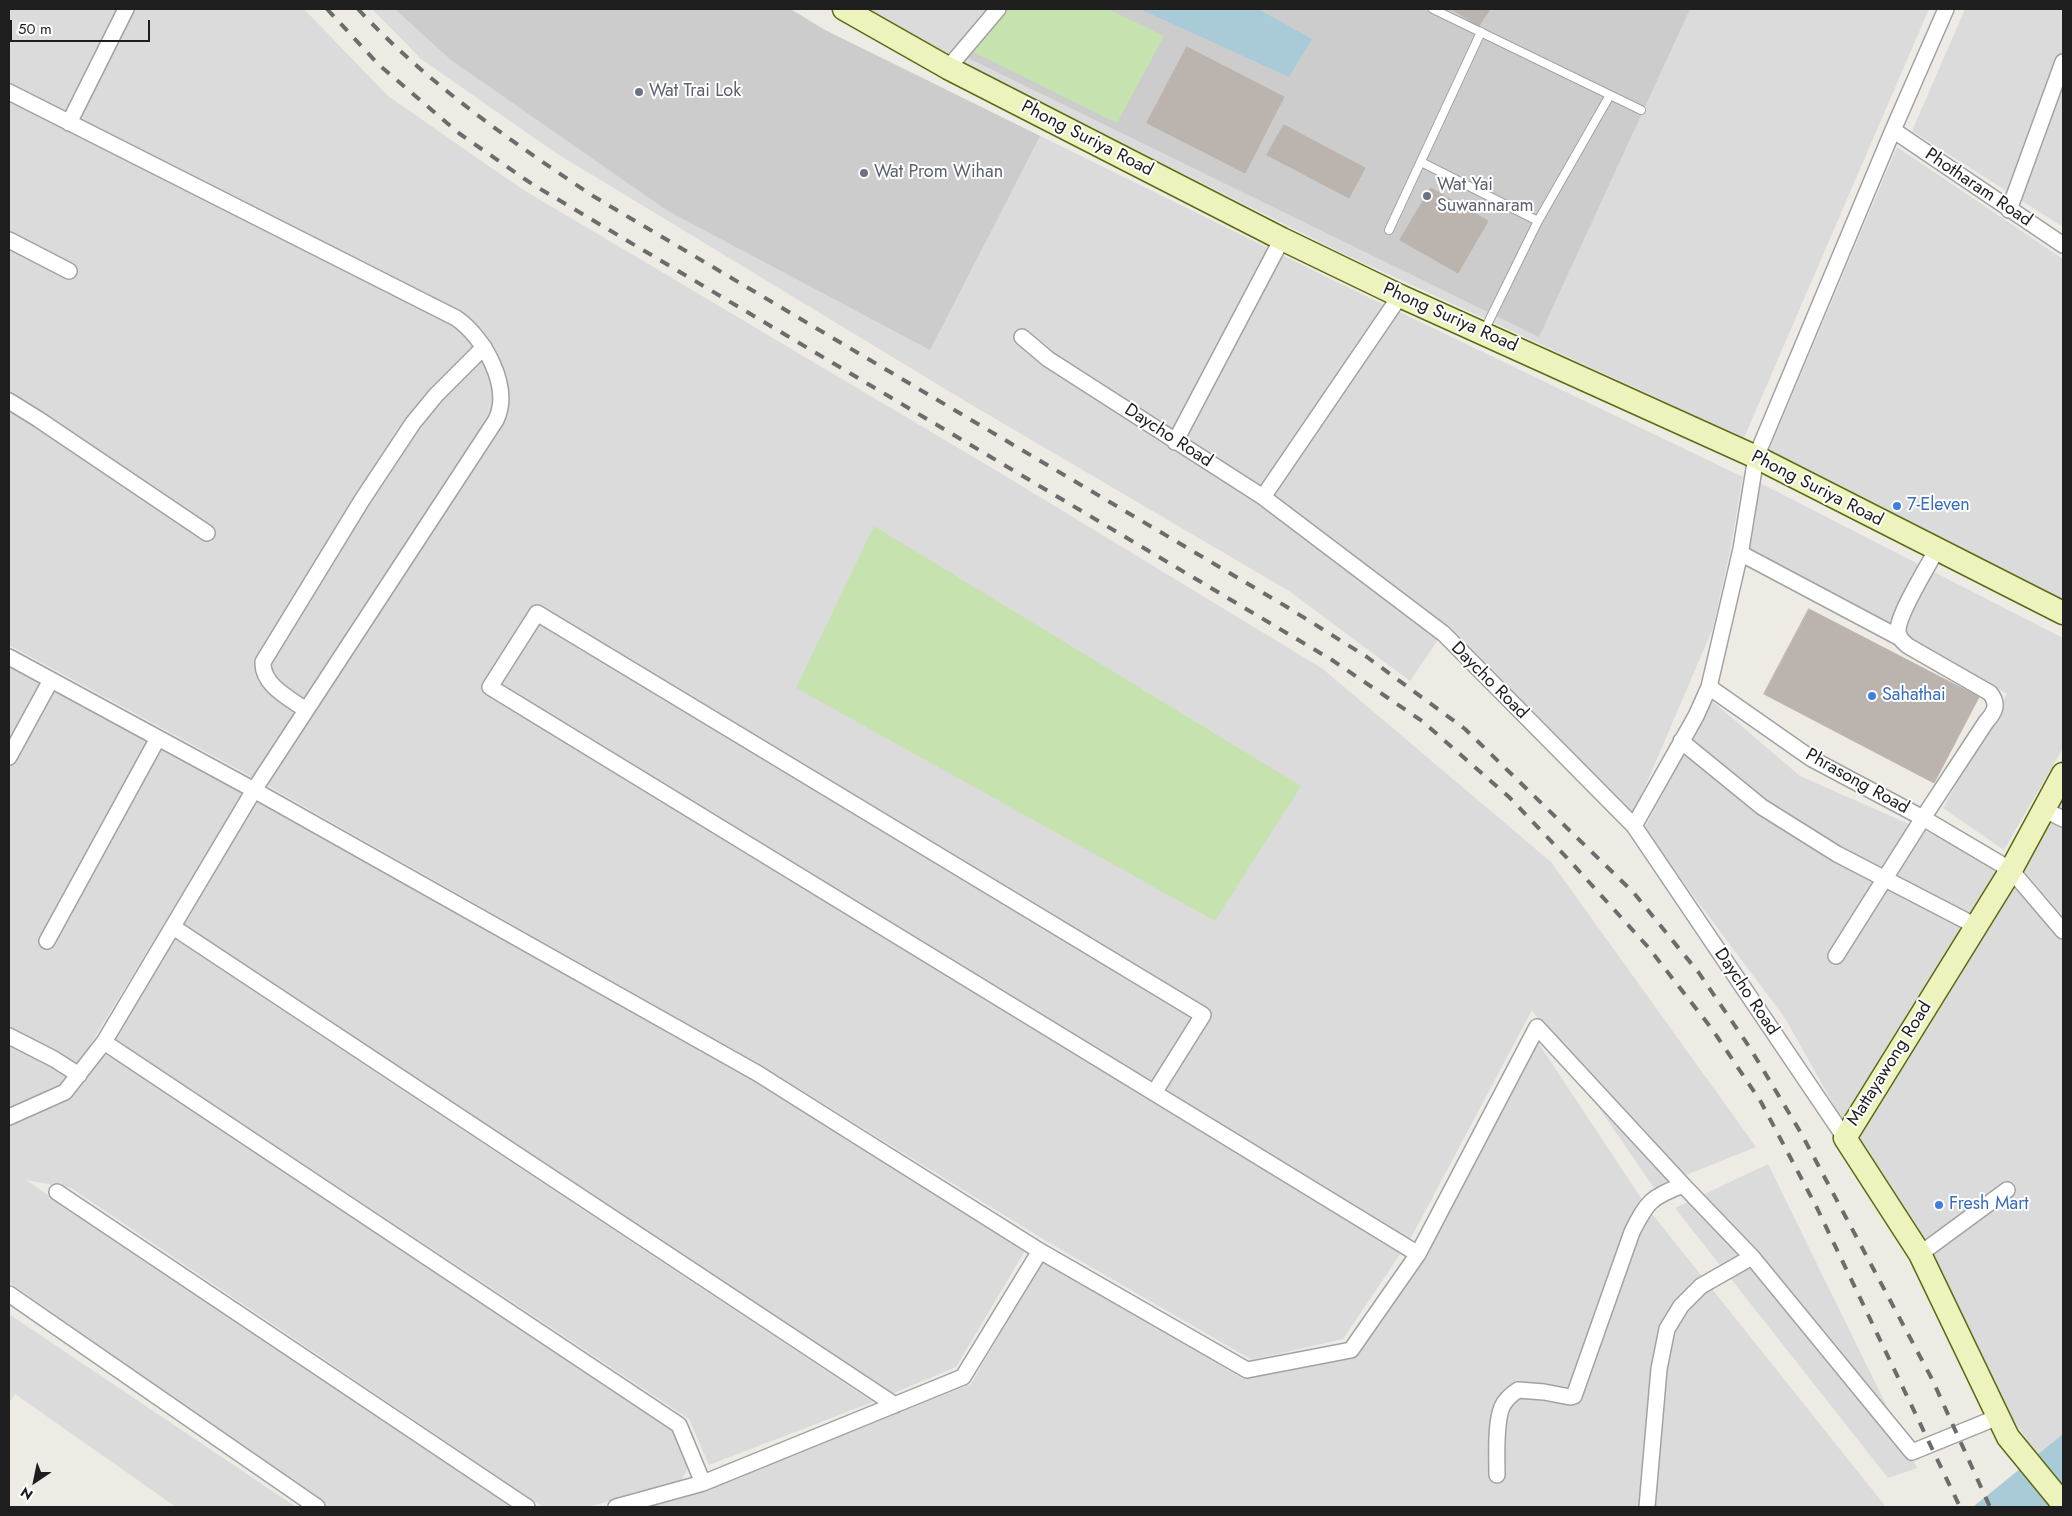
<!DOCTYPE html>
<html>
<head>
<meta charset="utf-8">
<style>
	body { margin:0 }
	#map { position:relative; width:2072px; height:1516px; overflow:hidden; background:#eeebe5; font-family:Jost,sans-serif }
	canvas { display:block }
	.frame { position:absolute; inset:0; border:10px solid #1e1e1e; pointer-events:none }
	.north { position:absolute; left:10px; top:1456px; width:50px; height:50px; -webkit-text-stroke:4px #fff; paint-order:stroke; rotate:214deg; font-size:14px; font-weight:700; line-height:20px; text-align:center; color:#1e1e1e }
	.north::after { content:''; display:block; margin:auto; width:18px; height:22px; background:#1e1e1e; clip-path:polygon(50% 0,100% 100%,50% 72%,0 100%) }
	.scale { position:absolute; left:10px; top:20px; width:140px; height:22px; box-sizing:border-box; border:2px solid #1e1e1e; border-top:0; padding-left:6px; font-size:15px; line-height:18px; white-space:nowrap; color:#1e1e1e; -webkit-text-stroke:4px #fff; paint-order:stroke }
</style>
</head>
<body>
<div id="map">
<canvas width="2072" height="1516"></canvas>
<div class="frame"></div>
<div class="north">N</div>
<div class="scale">50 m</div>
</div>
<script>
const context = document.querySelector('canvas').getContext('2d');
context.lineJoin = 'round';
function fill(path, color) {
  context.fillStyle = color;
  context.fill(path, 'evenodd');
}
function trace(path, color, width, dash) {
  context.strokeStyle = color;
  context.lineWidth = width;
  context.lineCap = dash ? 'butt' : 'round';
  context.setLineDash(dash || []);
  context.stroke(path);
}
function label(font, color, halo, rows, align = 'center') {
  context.font = font + ' Jost,sans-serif';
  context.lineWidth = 4;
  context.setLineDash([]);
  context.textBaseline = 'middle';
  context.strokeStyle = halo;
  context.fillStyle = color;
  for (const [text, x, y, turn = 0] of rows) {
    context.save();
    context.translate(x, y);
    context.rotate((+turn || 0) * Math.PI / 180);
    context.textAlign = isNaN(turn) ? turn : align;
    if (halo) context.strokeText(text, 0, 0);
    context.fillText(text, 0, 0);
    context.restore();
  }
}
fill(new Path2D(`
	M9,9H304L388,96L522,189L1002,474L1323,669L1551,862L1756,1147L1654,1188L1532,1010L1411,1238L1343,1339L1252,1360L1051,1244L767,1069L250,776L9,645Z
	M372,9H791L825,30L1335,281L1743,477L1730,551L1713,628L1633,815L1448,625L1410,681L1289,591L965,401L556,153L421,59Z
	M865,9H1929L1744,438L1342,253L942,53Z
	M1965,9H2063V227L1912,131Z
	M1897,147L2063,259V602L1769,450Z
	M1760,483L2063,638V748L2004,850L1943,808L2007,694L1748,549Z
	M9,664L244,792L90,1045L129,1069L671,1427L688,1468L680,1483L587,1507H543L71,1188L26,1180L511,1507H328L9,1282Z
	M1711,700L1800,776L2002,865L1845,1125L1785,1018L1644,830Z
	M2063,790V916L2019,865Z
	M256,797L753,1080L1025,1251L956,1367L892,1394L182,925Z
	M2013,879L2063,939V1434L2037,1455L2003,1405L1855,1139Z
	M175,940H176L873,1402L709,1465L689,1419L115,1039Z
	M1537,1041L1649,1210L1886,1507H644L706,1490L971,1384L1043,1259L1243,1379L1355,1355Z
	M1768,1164L1917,1468L1888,1478L1675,1208Z
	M9,1314L296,1507H176L15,1394L9,1403Z`), '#dcdbdb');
fill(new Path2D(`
	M395,9H790L825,30L1040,136L930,350L668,211L451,60Z
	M999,9H1690L1539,337L962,55Z`), '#ccc');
fill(new Path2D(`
	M1007,9H1108L1164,36L1117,123L971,51Z
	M874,526L1301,786L1215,921L796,688Z`), '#c6e3af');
fill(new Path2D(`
	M1140,9H1258L1312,39L1289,77Z
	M2063,1434V1507H1973Z`), '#a9cad7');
const building = new Path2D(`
	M1452,9H1490L1479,26Z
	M1187,47L1284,97L1245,173L1147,123Z
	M1284,125L1365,168L1349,198L1267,155Z
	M1431,188L1488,221L1458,273L1400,240Z
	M1809,609L1979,697L1934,783L1764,694Z`);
fill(building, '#bbb4ae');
trace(building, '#beb3a9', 1);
const service = new Path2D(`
	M1433,9L1641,110
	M1421,162L1538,221
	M1389,230L1481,32
	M1484,331L1538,221L1610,95`);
const minor = new Path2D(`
	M948,68L998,9
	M9,92L456,318C484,337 512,387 496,420L254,790L104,1042L65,1092L9,1117
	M69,123L126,9
	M1893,130L2063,245
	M2009,210L2063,62
	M9,240L69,271
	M1022,337L1048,359L1263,497L1444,634L1634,826L1845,1138
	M9,401L38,419L207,533
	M1175,442L1282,239
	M1263,497L1400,296
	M1740,553L1900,638
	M9,657L254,790L757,1073L1040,1251L1247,1370L1351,1350L1418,1254L1537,1027L1683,1185L1752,1257L1912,1452L1998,1417
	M1709,687L1812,759L1923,818L2011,870L2063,931
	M306,710C289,698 262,685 263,662L362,500L413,423L436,395L484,347
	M1681,741L1762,807L1837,854L1976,926
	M9,757L51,680
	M2043,809L2063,819
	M1634,826L1696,716L1709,687L1741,549L1756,457L1893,130L1946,9
	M173,927L895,1405
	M47,941L158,738
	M1836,956L1923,818L1986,722C1995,712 1999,704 1990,693L1908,646C1902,641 1898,637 1898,630C1898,614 1928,566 1937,549
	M9,1036L54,1059L79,1075
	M104,1042L679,1425L703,1483
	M1154,1093L1203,1015L537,613L490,687L1418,1254
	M57,1192L527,1507
	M1920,1254L2007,1190
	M9,1294L317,1507
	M1497,1475C1497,1457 1495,1423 1502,1407C1505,1400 1512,1394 1518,1390L1544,1392L1570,1397L1574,1396L1632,1232C1647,1202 1651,1197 1683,1185
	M616,1507L703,1483L963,1377L1040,1251
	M1647,1507L1659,1369L1667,1329L1681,1306L1701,1286L1752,1257`);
const secondary = new Path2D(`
	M844,9L948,68L1282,239L1400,296L1756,457L2063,613
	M2063,774L2011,870L1845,1138L1920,1254L2008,1437L2063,1504`);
trace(service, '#a2a2a2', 10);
trace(minor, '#a2a2a2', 18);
trace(secondary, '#5c6b0f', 25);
trace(service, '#fff', 8);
trace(minor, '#fff', 15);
trace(secondary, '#eef3bd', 22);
trace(new Path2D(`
	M327,9L379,65L460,134L532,184L1332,660L1422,721L1509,797L1569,860L1648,947L1712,1029L1761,1102L1817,1208L1960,1507
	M358,9C427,83 509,140 593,196L1287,607L1367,657L1465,729L1633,892L1699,973L1750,1048L1801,1133L1932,1379L1990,1507`), '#6c6c6c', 4, [10, 10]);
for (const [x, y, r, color] of [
	[639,92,5,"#6b7280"],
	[864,173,5,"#6b7280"],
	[1427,196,5,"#6b7280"],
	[1897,506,5,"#3f7fe0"],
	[1872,696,5,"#3f7fe0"],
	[1939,1205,5,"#3f7fe0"]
]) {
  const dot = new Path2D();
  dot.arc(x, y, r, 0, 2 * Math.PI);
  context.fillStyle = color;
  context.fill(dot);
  trace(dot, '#fff', 2);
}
label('18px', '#5b616d', '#fff', [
	["Wat Trai Lok",649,92],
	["Wat Prom Wihan",874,173],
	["Wat Yai",1437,186],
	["Suwannaram",1437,207]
], 'left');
label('18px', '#1e1e1e', '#fff', [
	["Phong Suriya Road",1087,139,27],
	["Photharam Road",1978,188,34],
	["Phong Suriya Road",1450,318,24],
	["Daycho Road",1168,436,33],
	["Phong Suriya Road",1817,489,27],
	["Daycho Road",1489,681,45],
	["Phrasong Road",1857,782,29],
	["Daycho Road",1746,992,56],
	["Mattayawong Road",1890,1064,-58]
]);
label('18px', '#366cbe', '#fff', [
	["7-Eleven",1907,506],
	["Sahathai",1882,696],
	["Fresh Mart",1949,1205]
], 'left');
</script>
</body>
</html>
